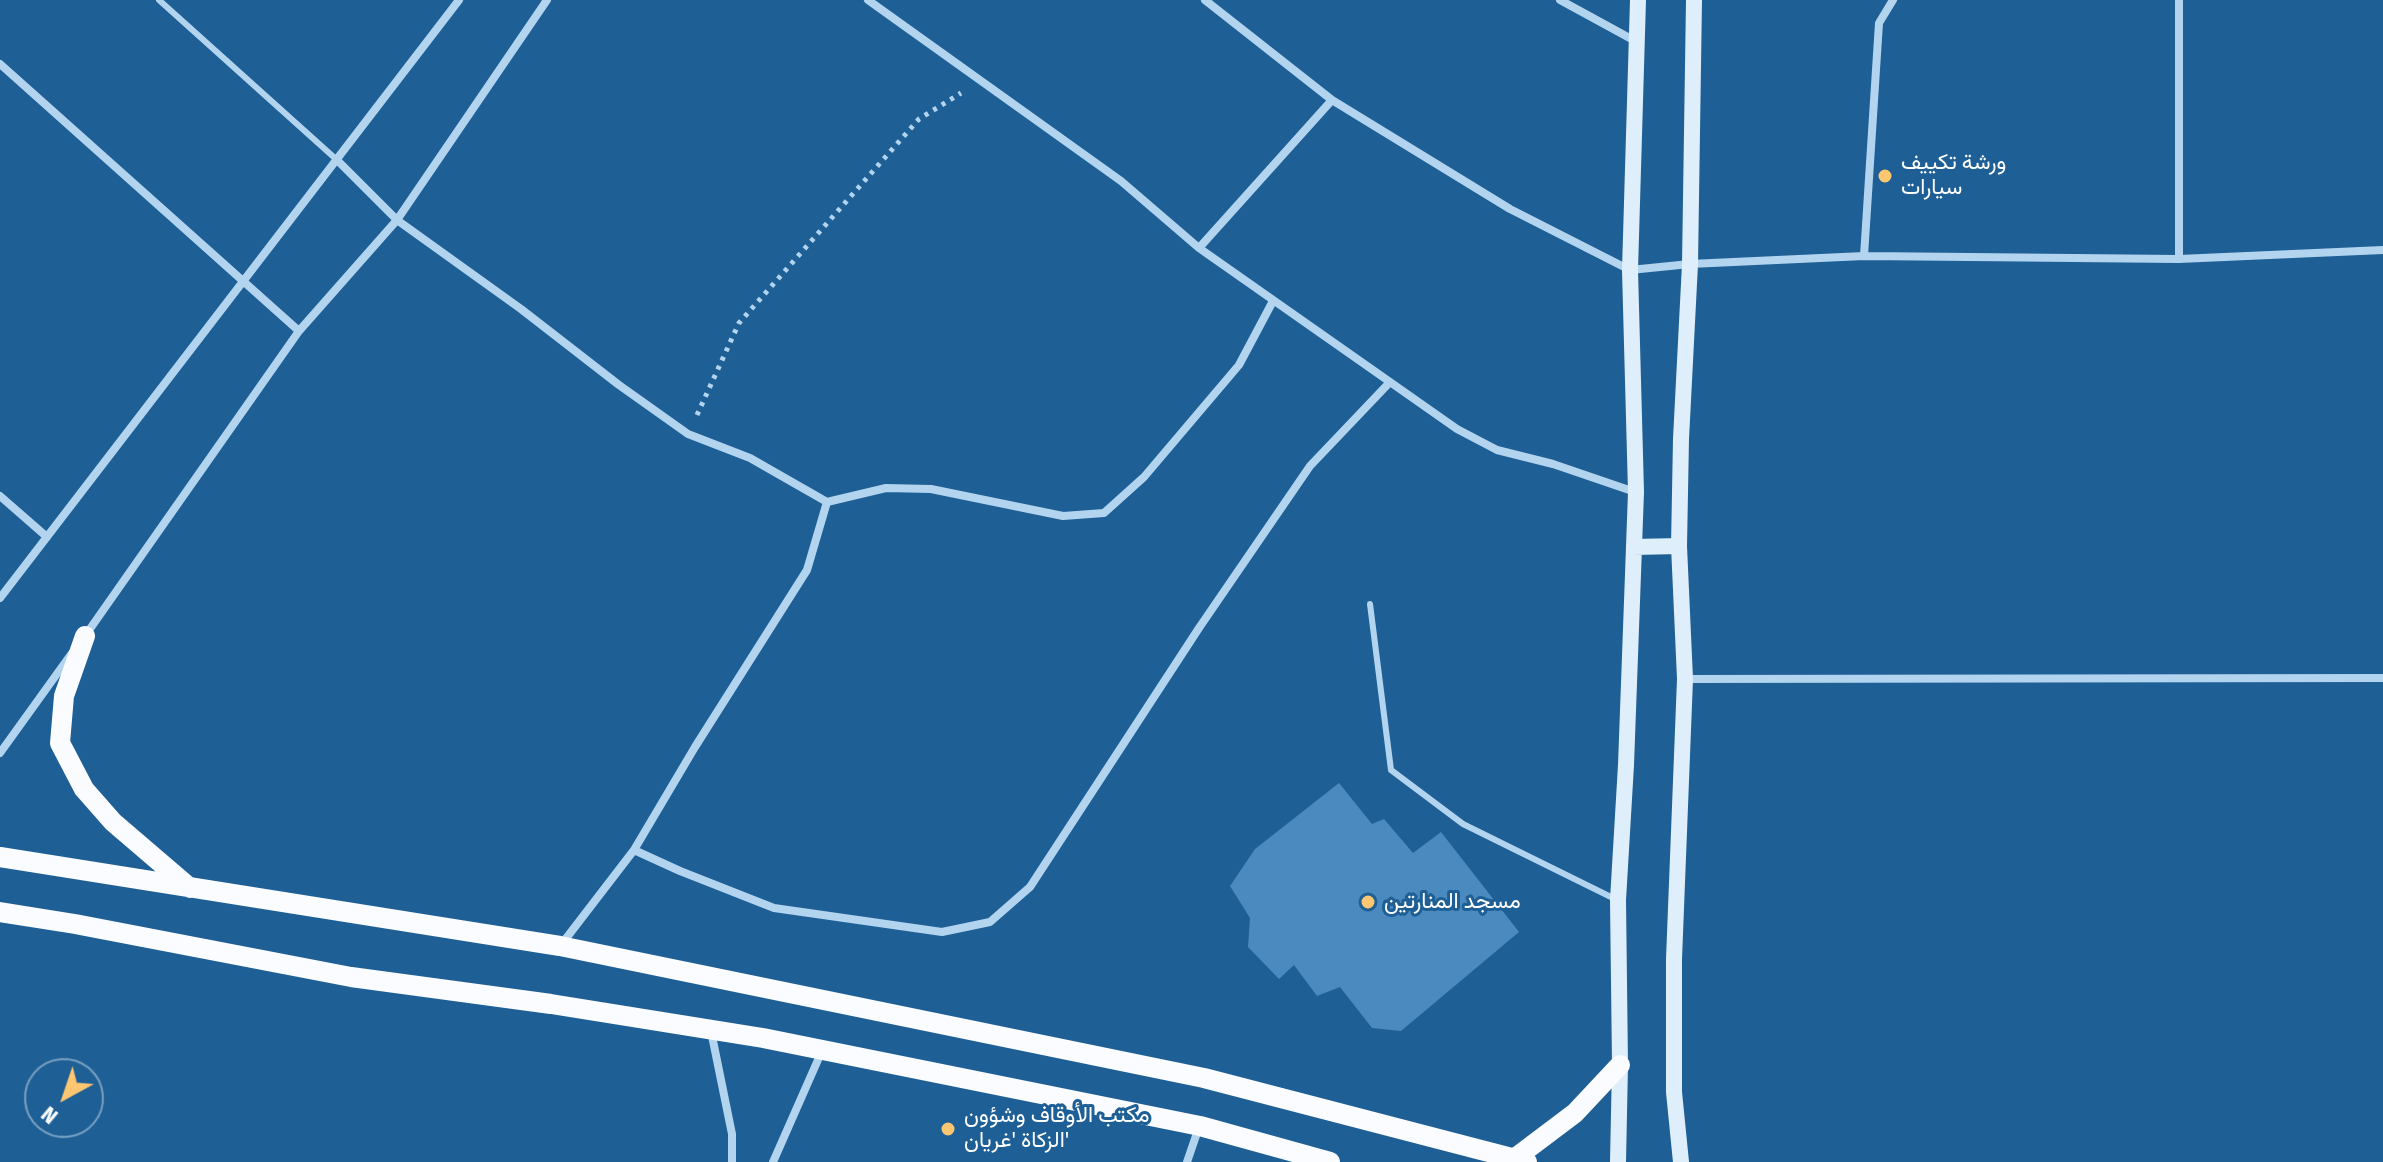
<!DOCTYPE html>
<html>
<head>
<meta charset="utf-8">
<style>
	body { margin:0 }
	#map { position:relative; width:2383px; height:1162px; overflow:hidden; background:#1e5f96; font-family:"Fira Sans Condensed",sans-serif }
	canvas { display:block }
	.north { position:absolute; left:24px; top:1058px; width:80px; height:80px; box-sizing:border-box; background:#1e5f96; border:2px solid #789fc0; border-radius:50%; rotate:220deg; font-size:22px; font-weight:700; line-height:32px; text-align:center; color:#fff }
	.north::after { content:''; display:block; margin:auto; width:28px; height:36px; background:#fdc671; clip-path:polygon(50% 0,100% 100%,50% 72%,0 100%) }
</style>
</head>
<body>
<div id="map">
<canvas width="2383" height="1162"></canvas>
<div class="north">N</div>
</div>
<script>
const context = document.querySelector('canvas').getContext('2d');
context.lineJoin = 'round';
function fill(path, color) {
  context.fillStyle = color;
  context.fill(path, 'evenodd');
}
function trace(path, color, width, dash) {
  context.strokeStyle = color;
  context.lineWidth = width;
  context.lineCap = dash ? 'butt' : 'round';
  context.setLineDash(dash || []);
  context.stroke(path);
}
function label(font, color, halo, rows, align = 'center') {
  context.font = font + ' "Fira Sans Condensed",Vazirmatn,sans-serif';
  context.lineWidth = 6;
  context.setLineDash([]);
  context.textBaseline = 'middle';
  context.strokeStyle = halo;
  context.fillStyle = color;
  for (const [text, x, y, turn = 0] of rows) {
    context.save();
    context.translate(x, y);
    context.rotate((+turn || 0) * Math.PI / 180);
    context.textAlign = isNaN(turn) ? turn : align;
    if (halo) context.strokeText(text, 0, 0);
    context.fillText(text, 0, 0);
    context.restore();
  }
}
fill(new Path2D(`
	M1339,783L1372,824L1384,819L1413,853L1441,832L1519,932L1401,1031L1372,1028L1340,987L1317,996L1294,965L1279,979L1248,947L1250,918L1230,886L1255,849Z`), '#4a8abe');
trace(new Path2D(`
	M697,415L739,323L919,119L961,93`), '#b2d4ef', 5, [4, 6]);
trace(new Path2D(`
	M159,0L337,160
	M1370,604L1391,770L1463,824L1615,899`), '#b2d4ef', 6);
trace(new Path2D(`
	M868,0L1121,181L1199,248L1457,429L1497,450L1553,464L1635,492
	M1205,0L1332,100L1510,209L1630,270L1690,264L1864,256L2179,259L2383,250
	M1560,0L1637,42
	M2179,0V259
	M0,64L299,331
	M337,160L397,220L521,309L619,385L688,434L750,458L827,502L807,570L695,747L634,850L680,871L774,908L942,932L990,922L1030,887L1199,628L1310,466L1390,382
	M1199,248L1332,100
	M1864,256L1879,23L1893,0
	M0,496L47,537
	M827,502L886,488L931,489L1063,516L1104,513L1144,477L1239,365L1273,301
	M0,598L459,0
	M85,636L299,331L397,220L547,0
	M1685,679L2383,678
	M0,753L72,653
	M561,945L634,850
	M711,1031L732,1134V1162
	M773,1162L821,1053
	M1187,1162L1199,1127`), '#b2d4ef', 8);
trace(new Path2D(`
	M1634,547L1679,546
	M1618,1162L1620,1065L1618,900L1626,765L1636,492L1630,270L1638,0
	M1681,1162L1674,1092V959L1685,679L1679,546L1681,439L1690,264L1694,0`), '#dfeefb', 16);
trace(new Path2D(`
	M85,636L64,696L60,743L84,789L113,822L190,888
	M0,857L560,946L1204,1078L1527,1162
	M0,912L75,924L351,977L551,1004L763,1038L1200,1126L1330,1162
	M1514,1159L1575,1113L1620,1065`), '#fafcff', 20);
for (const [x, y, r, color] of [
	[1885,176,8,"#fdc671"],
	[1368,902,8,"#fdc671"],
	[948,1129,8,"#fdc671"]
]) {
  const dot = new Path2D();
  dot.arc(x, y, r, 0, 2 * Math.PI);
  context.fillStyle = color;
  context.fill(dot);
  trace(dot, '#1e5f96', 3);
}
label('22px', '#fff', '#1e5f96', [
	["ورشة تكييف",1901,163],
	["سيارات",1901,188],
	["مسجد المنارتين",1384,902],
	["مكتب الأوقاف وشؤون",964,1116],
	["الزكاة 'غريان'",964,1141]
], 'left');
</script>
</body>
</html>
